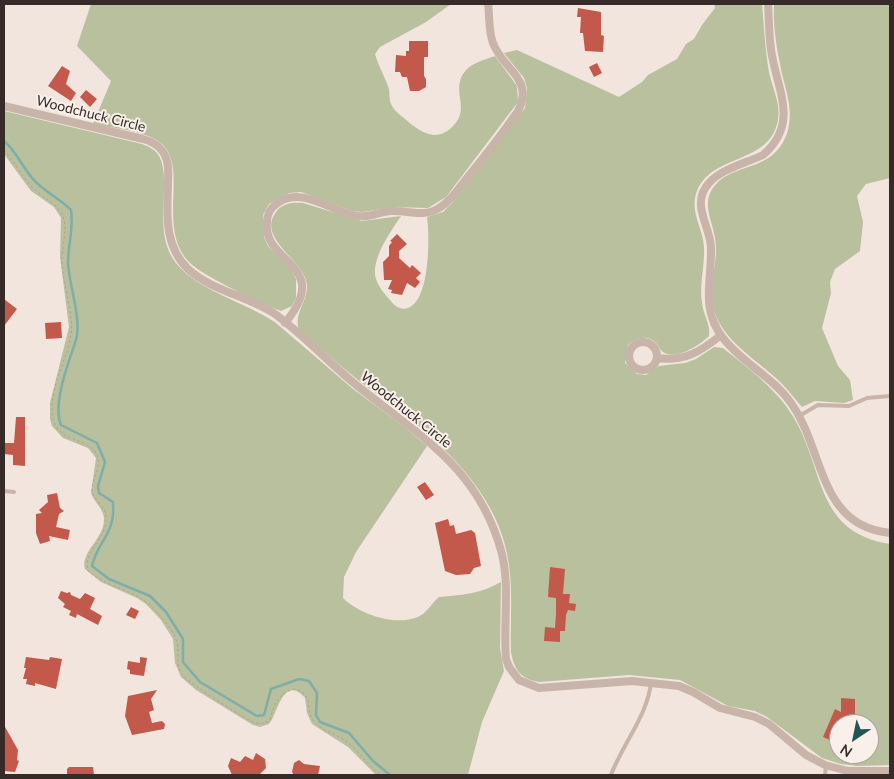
<!DOCTYPE html>
<html>
<head>
<meta charset="utf-8">
<style>
	body { margin:0 }
	#map { position:relative; width:894px; height:779px; overflow:hidden; background:#f1e5dd; font-family:Lato,sans-serif }
	canvas { display:block }
	.frame { position:absolute; inset:0; border:5px solid #372b29; pointer-events:none }
	.north { position:absolute; left:829px; top:714px; width:50px; height:50px; box-sizing:border-box; background:#f9f0e9; border:1px solid #aba19c; border-radius:50%; rotate:214deg; font-size:14px; font-weight:700; line-height:20px; text-align:center; color:#372b29 }
	.north::after { content:''; display:block; margin:auto; width:18px; height:22px; background:#205754; clip-path:polygon(50% 0,100% 100%,50% 72%,0 100%) }
</style>
</head>
<body>
<div id="map">
<canvas width="894" height="779"></canvas>
<div class="frame"></div>
<div class="north">N</div>
</div>
<script>
const context = document.querySelector('canvas').getContext('2d');
context.lineJoin = 'round';
function fill(path, color) {
  context.fillStyle = color;
  context.fill(path, 'evenodd');
}
function trace(path, color, width, dash) {
  context.strokeStyle = color;
  context.lineWidth = width;
  context.lineCap = dash ? 'butt' : 'round';
  context.setLineDash(dash || []);
  context.stroke(path);
}
function label(font, color, halo, rows, align = 'center') {
  context.font = font + ' Lato,sans-serif';
  context.lineWidth = 4;
  context.setLineDash([]);
  context.textBaseline = 'middle';
  context.strokeStyle = halo;
  context.fillStyle = color;
  for (const [text, x, y, turn = 0] of rows) {
    context.save();
    context.translate(x, y);
    context.rotate((+turn || 0) * Math.PI / 180);
    context.textAlign = isNaN(turn) ? turn : align;
    if (halo) context.strokeText(text, 0, 0);
    context.fillText(text, 0, 0);
    context.restore();
  }
}
fill(new Path2D(`
	M91,4H451L426,22L380,47L375,54C378,65 384,75 388,86C390,91 389,96 390,101C392,109 399,114 405,119C420,132 437,144 454,125C470,108 452,93 463,74C470,63 484,60 495,56L517,86L518,102L446,197L428,208L393,207L363,212L352,211L301,192L289,193L269,204L263,215L264,237L268,246L292,271L296,279V298L292,306L281,311C262,304 203,276 190,263C156,229 189,169 162,144C148,131 112,128 93,124L111,81L77,46Z
	M714,4H762C764,26 765,49 769,72C772,87 781,104 778,120C770,165 712,153 697,191C689,211 703,228 704,247C705,266 699,284 702,303C703,314 711,325 709,336C700,345 676,361 663,352C660,350 659,346 656,343C647,334 636,338 628,345L625,363L637,374L646,375L659,366L685,363L696,359L714,347L723,348C749,369 777,389 794,418C825,471 815,532 890,544V765L857,766L841,764L822,758L767,717L755,711L728,706L680,680L629,675L539,682C521,679 514,670 511,652C510,624 513,593 509,565C501,500 451,452 403,413C391,403 378,396 366,386C343,369 321,348 299,329C293,315 308,301 307,285C305,260 256,239 276,212C282,203 293,202 303,203L362,221L401,216C391,231 370,260 376,279C378,286 384,293 389,299C393,304 399,311 408,308C430,301 430,236 427,217L443,212L454,201L525,108L527,88L524,78L504,53L517,50L619,97L642,82L648,75L677,59L686,44L694,39L702,25L715,8ZM839,724H869V754H839Z
	M774,4H890V178L866,184L857,196L863,222L860,251L835,269L830,282L831,293L822,328L838,366L850,380L853,400L844,403L815,401L802,407C793,397 786,387 777,379C752,356 715,336 712,299C710,279 719,258 715,238C712,218 699,200 718,182C740,162 776,171 788,130C794,107 784,87 780,64C776,45 773,23 774,4Z
	M4,111L142,144C150,147 156,150 160,158C170,178 157,221 168,249C183,288 244,300 276,323L353,389L402,425L427,446L356,552L344,577L343,598C360,615 401,629 423,614C429,609 433,602 439,597C462,595 480,594 501,582L500,648L504,671L482,722L468,775H376L348,747L312,724L307,713L305,698C283,673 277,716 269,724L260,727L253,725L196,690L181,677L175,663L173,639L161,620L146,604L137,598L101,582L85,569C80,551 105,539 104,518C103,508 94,502 91,493L96,458L88,448L63,438L52,426L50,419V403L69,327L60,257L61,218L54,207L31,191L4,154Z`), '#b9c09d');
trace(new Path2D(`
	M4,141C16,151 22,166 32,178C43,191 59,198 71,210C74,228 68,245 68,263C69,285 82,320 76,340C69,362 52,403 61,425L97,443L105,462L98,486L99,493L113,502C116,534 97,542 92,566L109,579L150,596L166,612L183,639V662L200,682L257,716L264,715L271,689L299,679L309,681L317,693L316,715L320,722L349,733L373,761L390,775`), '#7daea9', 2.5);
fill(new Path2D(`
	M578,8L601,12V35L604,36L603,52L585,51L583,33H580L581,17H577Z
	M409,41H428V57H424V76L426,79V87L419,91H410L407,77H402L400,72H395L396,55L406,56V51H409Z
	M597,63L602,73L594,77L589,67Z
	M62,66L70,71L66,84L76,93L71,101L48,86Z
	M86,90L97,99L90,107L80,97Z
	M397,234L407,244L399,251V258L410,268L412,265L421,273L416,278L420,282L415,288L407,283L402,295L391,293L392,290L388,289L392,280H384L383,262L389,256V246L392,242L390,241Z
	M4,299L17,309L4,326Z
	M61,322L62,338L46,339L45,323Z
	M16,417H25V466L13,465V455L4,454V443H14Z
	M425,482L434,495L426,500L417,487Z
	M57,493L60,508L64,511L59,514L56,527L70,530L68,540L49,536L50,541L40,544L36,533V514L42,513L39,510L48,502L47,495Z
	M448,519L450,526L454,525L456,534L471,530L475,533L481,566L474,568L470,574L456,575L445,571L435,523Z
	M550,567L565,569L563,594H570L569,603L576,604L575,611L568,610L566,615L565,631H560V642L544,641L545,627L555,628L556,614V598L548,597Z
	M61,591L67,593L70,592L71,595L80,599L85,593L95,598L90,609L102,616L98,625L77,614L76,618L69,615L71,611L63,607L65,604L58,598Z
	M131,607L139,611L135,619L126,615Z
	M26,657L49,660L50,657L62,659L56,689L35,683V686L26,684L27,679H23L26,668H24Z
	M140,657L147,658L144,676L130,674V670L127,669L128,661L140,663Z
	M157,690L151,699L154,710L149,712L152,723L162,721L165,724L164,729L132,735L125,716L128,696Z
	M841,698L855,699V717L850,724H839V744L823,737L835,709L841,712Z
	M4,725L18,750L17,760L19,761L15,772L4,771Z
	M256,753L265,759L266,768L259,775H232L228,766L231,758L240,762L245,756L253,760Z
	M299,760L304,764L320,766L318,775H294L292,772L294,763Z
	M69,767H93L94,775H67V769Z`), '#c2594b');
trace(new Path2D(`
	M142,4H155
	M4,150C14,161 21,175 31,186C41,197 55,202 62,214C69,228 61,248 62,263C63,283 74,316 71,335C67,360 47,393 53,419C58,442 86,437 96,453C103,465 92,478 92,490C93,501 105,505 106,516C109,537 81,554 88,571C106,587 133,589 151,606C160,616 174,629 177,643C180,655 175,665 183,676C188,682 249,722 256,723C262,724 266,723 270,720C274,704 279,692 295,689C315,695 304,707 313,720C319,730 334,733 343,739C357,748 367,765 380,775`), '#b59e93', 1, [2.5, 2.5]);
trace(new Path2D(`
	M799,416L818,405L849,406L867,398L890,396
	M4,491L14,492
	M611,775C622,745 648,715 651,682
	M825,775L826,766`), '#c9b4a9', 4);
trace(new Path2D(`
	M768,4C769,19 769,35 771,50C777,90 800,123 763,155C746,163 721,169 709,183C690,204 710,225 711,247C712,281 700,309 723,338C742,363 773,377 791,403C825,451 818,526 890,533
	M4,106L143,139C154,142 164,149 167,161C169,168 168,176 168,184C167,214 164,246 188,269C212,291 248,296 275,314C305,336 331,365 360,388C423,438 480,470 502,554C510,588 503,624 506,659L509,667L519,680L539,688L632,681L679,686L693,692L720,708L755,717L769,724L806,755L825,765L848,771H890
	M285,323C334,264 262,264 267,222C267,215 270,209 275,205C298,184 329,210 353,215C367,219 378,212 391,211C407,210 424,218 439,208C451,201 459,188 467,178C485,156 502,134 518,111C535,78 502,69 493,43C488,30 490,17 488,4
	M629 356a14 14 0 1 1 28 0a14 14 0 1 1-28 0Z
	M657,358C684,362 700,352 721,335`), '#c9b4a9', 8);
label('14px', '#372b29', '#f9f0e9', [
	["Woodchuck Circle",91,114,14],
	["Woodchuck Circle",406,410,39]
]);
</script>
</body>
</html>
